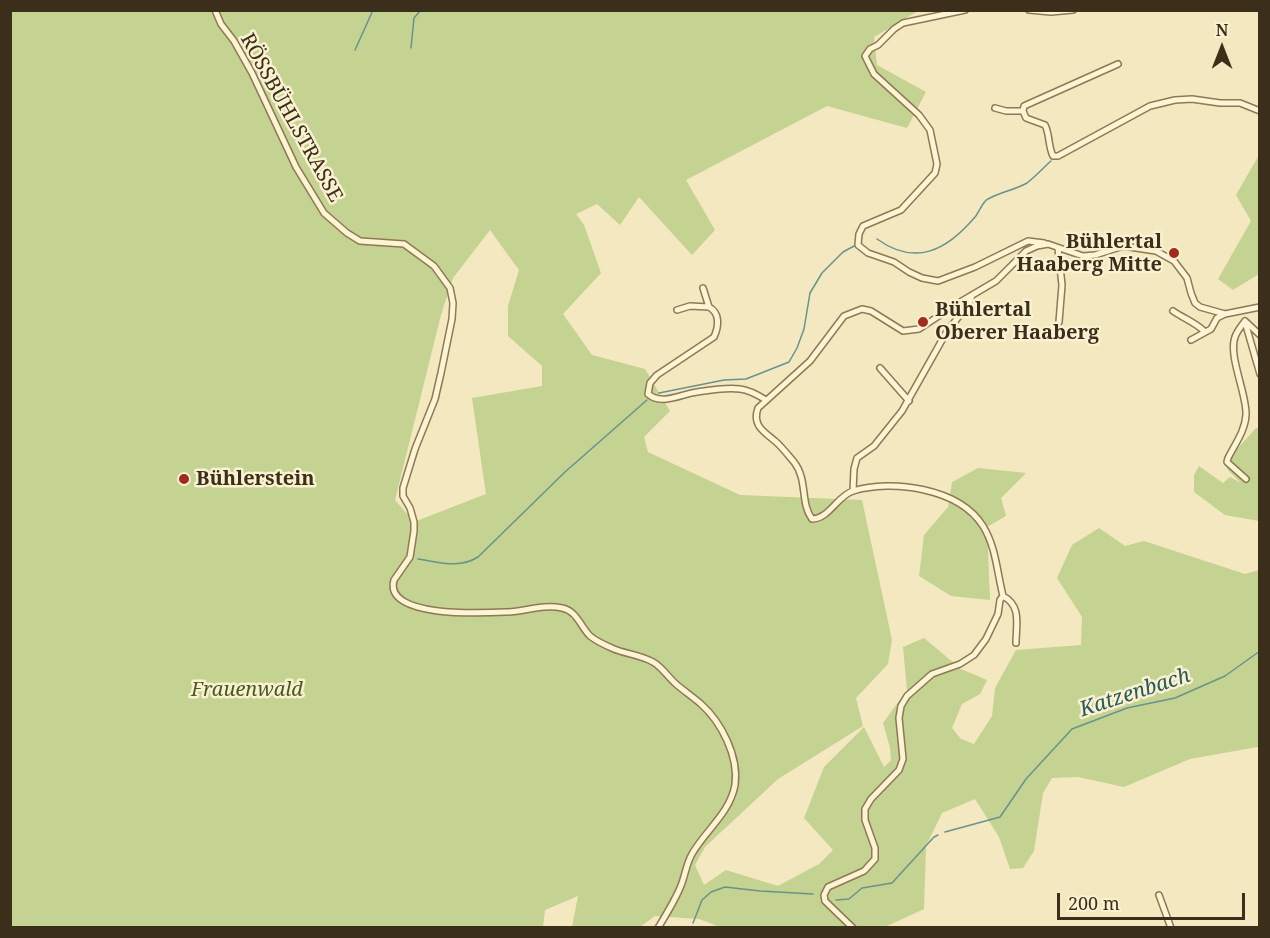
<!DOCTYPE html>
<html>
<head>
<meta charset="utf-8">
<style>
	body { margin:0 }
	#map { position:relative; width:1270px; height:938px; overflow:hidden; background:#f3e8bf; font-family:"Noto Serif",serif }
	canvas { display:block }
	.frame { position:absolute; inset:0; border:12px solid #3b2e1b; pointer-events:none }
	.north { position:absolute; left:1192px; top:18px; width:60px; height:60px; -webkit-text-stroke:4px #f9f1cf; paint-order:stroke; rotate:0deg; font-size:16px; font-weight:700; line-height:24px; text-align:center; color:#3b2e1b }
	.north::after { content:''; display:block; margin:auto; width:21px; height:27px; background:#3b2e1b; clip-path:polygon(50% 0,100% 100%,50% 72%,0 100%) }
	.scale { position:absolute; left:1057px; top:893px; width:188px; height:27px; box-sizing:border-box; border:3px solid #3b2e1b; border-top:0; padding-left:8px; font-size:18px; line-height:21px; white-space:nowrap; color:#3b2e1b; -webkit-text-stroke:4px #f9f1cf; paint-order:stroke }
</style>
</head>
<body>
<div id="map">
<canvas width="1270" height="938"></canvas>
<div class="frame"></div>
<div class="north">N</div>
<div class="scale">200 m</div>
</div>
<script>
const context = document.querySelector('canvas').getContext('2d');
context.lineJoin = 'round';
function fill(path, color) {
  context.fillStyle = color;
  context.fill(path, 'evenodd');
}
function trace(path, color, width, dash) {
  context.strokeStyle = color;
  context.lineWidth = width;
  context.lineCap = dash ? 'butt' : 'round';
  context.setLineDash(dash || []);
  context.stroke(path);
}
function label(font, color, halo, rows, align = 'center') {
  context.font = font + ' "Noto Serif",serif';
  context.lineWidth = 5;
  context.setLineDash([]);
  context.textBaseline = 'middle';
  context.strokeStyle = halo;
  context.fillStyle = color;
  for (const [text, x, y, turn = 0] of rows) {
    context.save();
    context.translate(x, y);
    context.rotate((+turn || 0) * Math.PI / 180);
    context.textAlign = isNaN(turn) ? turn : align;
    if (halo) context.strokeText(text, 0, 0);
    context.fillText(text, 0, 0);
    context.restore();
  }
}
fill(new Path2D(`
	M10,11H918L874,37L877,65L926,92L907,128L827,106L686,180L715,230L692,255L639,197L620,225L597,204L576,214L584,225L601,273L563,314L592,355L645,369L670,411L644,437L648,452L740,495L862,500L892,640L888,664L856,698L863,726L778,779L705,847L695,865L704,885L726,870L778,886L819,864L833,850L804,818L824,767L864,727L884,767L891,760L890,748L883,723L907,690L903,647L924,638L961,669L987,680L980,694L962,704L952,728L961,739L974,744L992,716L995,688L1016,650L1081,645L1082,617L1057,578L1072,545L1099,528L1125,546L1144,541L1245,574L1259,570V748L1257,747L1190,759L1124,787L1078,777L1052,778L1043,793L1034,851L1023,868L1010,869L999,837L975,799L942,813L926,846L924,909L885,927H720L699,919L655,916L640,927H572L578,896L545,910L543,927H11ZM490,230L519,270L508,306V336L542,366V386L472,398L486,494L414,522L395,500L441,315L453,278Z
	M1259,155V274L1233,290L1218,279L1251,221L1236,195Z
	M1256,428L1259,429V521L1225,515L1194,492V475L1199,466L1223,483L1230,477L1241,483L1227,469L1229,458Z
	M978,468L1026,473L1001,498L1006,516L987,527L990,600L951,596L919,576L924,535L948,507L952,482Z`), '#c4d292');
trace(new Path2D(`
	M411,48L414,18L421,10
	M355,50L373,10
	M877,239C916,267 947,250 975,217C979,212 983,201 988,199C1000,192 1015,190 1027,183C1035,177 1043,168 1051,161
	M659,393L724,380L746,379L789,362L797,348L804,329L810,293L822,273L843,252L854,246
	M418,559C439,562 459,569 478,557L565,472L647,400
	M945,832L1000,817L1026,779L1072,729L1127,708L1175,698L1225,676L1260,651
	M836,900L849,899L862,888L892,883L934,837L938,835
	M693,923L702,900L711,892L725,887L760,891L813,894`), '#68938d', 1.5);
const minor = new Path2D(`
	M215,10L221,24L234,41L252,73L296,167L324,213L347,233L360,241L404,244L434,266L450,288L453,303L452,319L441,373L435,399L415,449L403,488V496L410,508L414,522V531L410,557L394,580C383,619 486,613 508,612C526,611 544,604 562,608C577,611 580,626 590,636C596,641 607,646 614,649C626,654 641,655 653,662C662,667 668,677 676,684C684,691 693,697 701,704C721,722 739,756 735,785C730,813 705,831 692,854C686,864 685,877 680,888C674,902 666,915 658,928
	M965,10L903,23L894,29L878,45L870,49L865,56L874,74L919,115L930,130L937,164L935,173L901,210L863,226L859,234L858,245L868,253L894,262L909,272L922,278L938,281L975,267L1028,241L1044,243
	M1029,10L1051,12L1073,10
	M1118,64L1024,106L1023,111L1026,118L1045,125C1050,135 1048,146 1053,156H1058L1150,106L1175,100L1192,99L1220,103H1240L1260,111
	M995,108L1006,111H1023
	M1058,248L1062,285L1059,322
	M703,288L709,307C720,313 719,326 714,337L657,375L650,383L648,394C662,406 681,394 697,392C710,390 727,387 740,389C749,390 758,395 766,400
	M677,310L690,306L709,307
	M1173,311C1183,318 1196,323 1204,331
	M1245,322L1260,374
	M1191,340L1211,329L1217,318L1225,314
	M880,368L909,401
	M1246,479L1227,462L1228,458C1235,444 1245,431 1246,415C1247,394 1228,356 1235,337C1237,331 1242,325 1245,321L1260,335
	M853,491L854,469L857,458L874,446L902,411L946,333L970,302L972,295
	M1003,596C1022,606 1016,625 1016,643
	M1159,895L1171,928
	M853,928L825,901L824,895L828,887L864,871L875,859V848L865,820V809L871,799L899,770L903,759L899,718L901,706L907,696L932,674L960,664L974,655L986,639L998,614L1000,600L1003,596C997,572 996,547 983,526C959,488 892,479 853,491C837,496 829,519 812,519C800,503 808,480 794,462C788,455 782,447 775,441C763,431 752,425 758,408L810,361L844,316L862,309L871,311L903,331L919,329L957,304L996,281L1026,251L1037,246L1048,244L1083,256L1095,255L1123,246L1156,251L1174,261L1187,278L1191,293L1195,303L1200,307L1225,314L1260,307`);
trace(minor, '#8d7955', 8);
trace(minor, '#fcf4d3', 5);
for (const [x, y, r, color] of [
	[1174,253,6,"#a32b1e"],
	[923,322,6,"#a32b1e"],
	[184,479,6,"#a32b1e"]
]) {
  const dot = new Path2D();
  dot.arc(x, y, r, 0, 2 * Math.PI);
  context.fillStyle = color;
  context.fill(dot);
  trace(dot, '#f9f1cf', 2);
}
label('20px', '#3b2e1b', '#f9f1cf', [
	["RÖSSBÜHLSTRASSE",291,118,61]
]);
label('bold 20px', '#3b2e1b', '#f9f1cf', [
	["Bühlertal",1162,242,"right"],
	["Haaberg Mitte",1162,265,"right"],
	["Bühlertal",935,310],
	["Oberer Haaberg",935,333],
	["Bühlerstein",196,479]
], 'left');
label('italic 20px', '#455a20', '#f9f1cf', [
	["Frauenwald",247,690]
]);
label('italic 21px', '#295a5d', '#f9f1cf', [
	["Katzenbach",1135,693,-18]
]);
</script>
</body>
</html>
